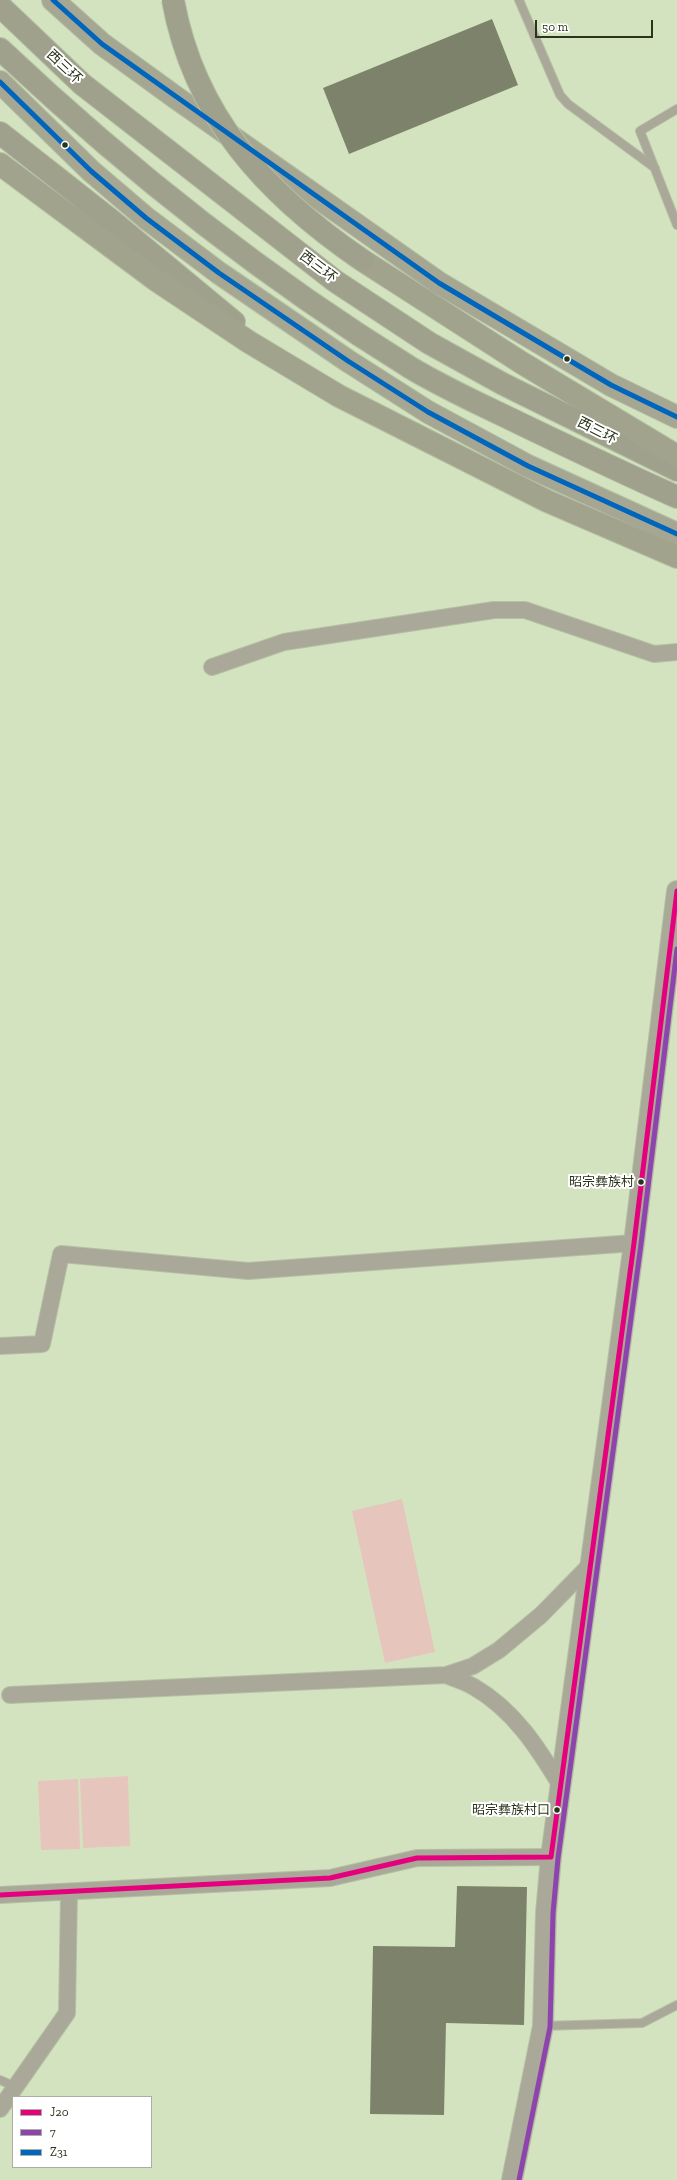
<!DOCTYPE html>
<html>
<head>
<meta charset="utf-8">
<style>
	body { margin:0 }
	#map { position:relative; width:677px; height:2180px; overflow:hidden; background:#d4e3bf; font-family:"Zilla Slab",serif }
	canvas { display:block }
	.legend { position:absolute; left:12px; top:2096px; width:140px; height:72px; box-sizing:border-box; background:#fff; border:1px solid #aaaea3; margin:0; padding:5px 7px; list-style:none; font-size:12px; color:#2a341a }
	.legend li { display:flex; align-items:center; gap:8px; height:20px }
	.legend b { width:20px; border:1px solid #aaaea3 }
	.scale { position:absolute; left:535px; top:20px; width:118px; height:18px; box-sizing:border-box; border:2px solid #2a341a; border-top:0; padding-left:5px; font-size:12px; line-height:14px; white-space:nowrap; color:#2a341a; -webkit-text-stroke:3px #fff; paint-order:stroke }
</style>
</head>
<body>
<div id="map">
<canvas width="677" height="2180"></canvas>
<ul class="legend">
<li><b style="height:5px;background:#e5007d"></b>J20</li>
<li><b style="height:5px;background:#8e44ad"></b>7</li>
<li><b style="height:5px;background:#0065bd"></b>Z31</li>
</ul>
<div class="scale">50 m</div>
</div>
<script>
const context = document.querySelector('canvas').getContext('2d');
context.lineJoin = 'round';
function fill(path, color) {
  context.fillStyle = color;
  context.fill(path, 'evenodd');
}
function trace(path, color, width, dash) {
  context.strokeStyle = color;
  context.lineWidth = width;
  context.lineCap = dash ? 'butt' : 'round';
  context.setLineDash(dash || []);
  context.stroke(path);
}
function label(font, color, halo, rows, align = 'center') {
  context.font = font + ' "Zilla Slab","Noto Sans SC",serif';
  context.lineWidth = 4;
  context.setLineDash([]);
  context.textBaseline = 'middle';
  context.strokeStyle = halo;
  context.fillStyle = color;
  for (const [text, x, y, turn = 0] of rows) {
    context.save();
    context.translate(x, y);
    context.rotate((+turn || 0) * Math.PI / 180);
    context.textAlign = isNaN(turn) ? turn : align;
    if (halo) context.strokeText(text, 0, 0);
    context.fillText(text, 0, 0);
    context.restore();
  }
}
fill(new Path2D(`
	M402,1499L435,1652L385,1663L352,1511Z
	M128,1776L130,1846L83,1848L80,1779Z
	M78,1779L80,1849L41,1850L38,1781Z`), '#e6c5bd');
fill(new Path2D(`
	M492,19L518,85L349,154L323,88Z
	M457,1886L527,1887L524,2025L446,2023L444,2115L370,2114L373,1946L455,1947Z`), '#7d836a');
const service = new Path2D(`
	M519,0L560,95L568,104L655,168
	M677,109L640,131L677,225
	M543,2026L642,2023L677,2005
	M0,2080L16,2087`);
const minor = new Path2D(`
	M212,667L284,642L494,610H525L654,654L677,652
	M0,1346L42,1344L61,1254L248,1271L634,1243
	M10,1695L446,1675
	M561,1786C538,1748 514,1710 474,1687C466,1682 455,1679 446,1675L473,1666L499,1650L541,1615L591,1564
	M0,1895L330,1878L417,1858L551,1857
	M0,2109L67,2013L69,1892`);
const tertiary = new Path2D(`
	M512,2180L543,2026L546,1913L551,1857L634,1243L677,891`);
const secondary = new Path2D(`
	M53,0L102,44L175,97L439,283L611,385L677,417
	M0,82L91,171L146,218L219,273L348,361L428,412L528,466L677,534`);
const trunk = new Path2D(`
	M0,6L82,84L335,281L429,343L503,384L677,470
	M0,49C126,168 264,277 411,368C446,389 484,406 521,424C573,449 625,474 677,497
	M0,133L112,221L234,322`);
const motorway = new Path2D(`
	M0,164L156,280L249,342L339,396L547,501L677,557
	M362,260L522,363L677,456`);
trace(service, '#b5c1a4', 10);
trace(minor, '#b5c1a4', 18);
trace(tertiary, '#b5c1a4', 22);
trace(secondary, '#b5c1a4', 24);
trace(trunk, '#b5c1a4', 24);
trace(motorway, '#b5c1a4', 24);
trace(service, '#aaa898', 8);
trace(minor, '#aaa898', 16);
trace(tertiary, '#aaa898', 20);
trace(secondary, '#a6a793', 22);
trace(trunk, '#a0a18c', 22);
trace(motorway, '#a1a38d', 22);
const trunkBridge = new Path2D(`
	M173,0C194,117 267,195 362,260`);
trace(trunkBridge, '#b5c1a4', 24, []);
trace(trunkBridge, '#a0a18c', 22);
trace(new Path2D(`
	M551,1857L634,1243L677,891
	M0,1895L330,1878L417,1858L551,1857`), '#e5007d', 5);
trace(new Path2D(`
	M519,2180L550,2027L553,1913L558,1858L641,1244L677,949`), '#8e44ad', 5);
trace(new Path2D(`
	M53,0L102,44L439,283L611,385L677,417
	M0,82L91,171L146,218L219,273L348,361L428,412L528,466L677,534`), '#0065bd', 5);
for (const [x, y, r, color] of [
	[65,145,3.5,"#2a341a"],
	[567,359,3.5,"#2a341a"],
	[641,1182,3.5,"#2a341a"],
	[557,1810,3.5,"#2a341a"]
]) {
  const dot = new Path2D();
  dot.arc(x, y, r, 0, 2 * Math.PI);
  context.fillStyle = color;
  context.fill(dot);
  trace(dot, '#fff', 1.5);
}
label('13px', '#2a341a', '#fff', [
	["昭宗彝族村",634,1182],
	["昭宗彝族村口",550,1810]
], 'right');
label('14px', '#2a341a', '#fff', [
	["西三环",64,67,43],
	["西三环",318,267,37],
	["西三环",597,431,27]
]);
</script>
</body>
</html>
